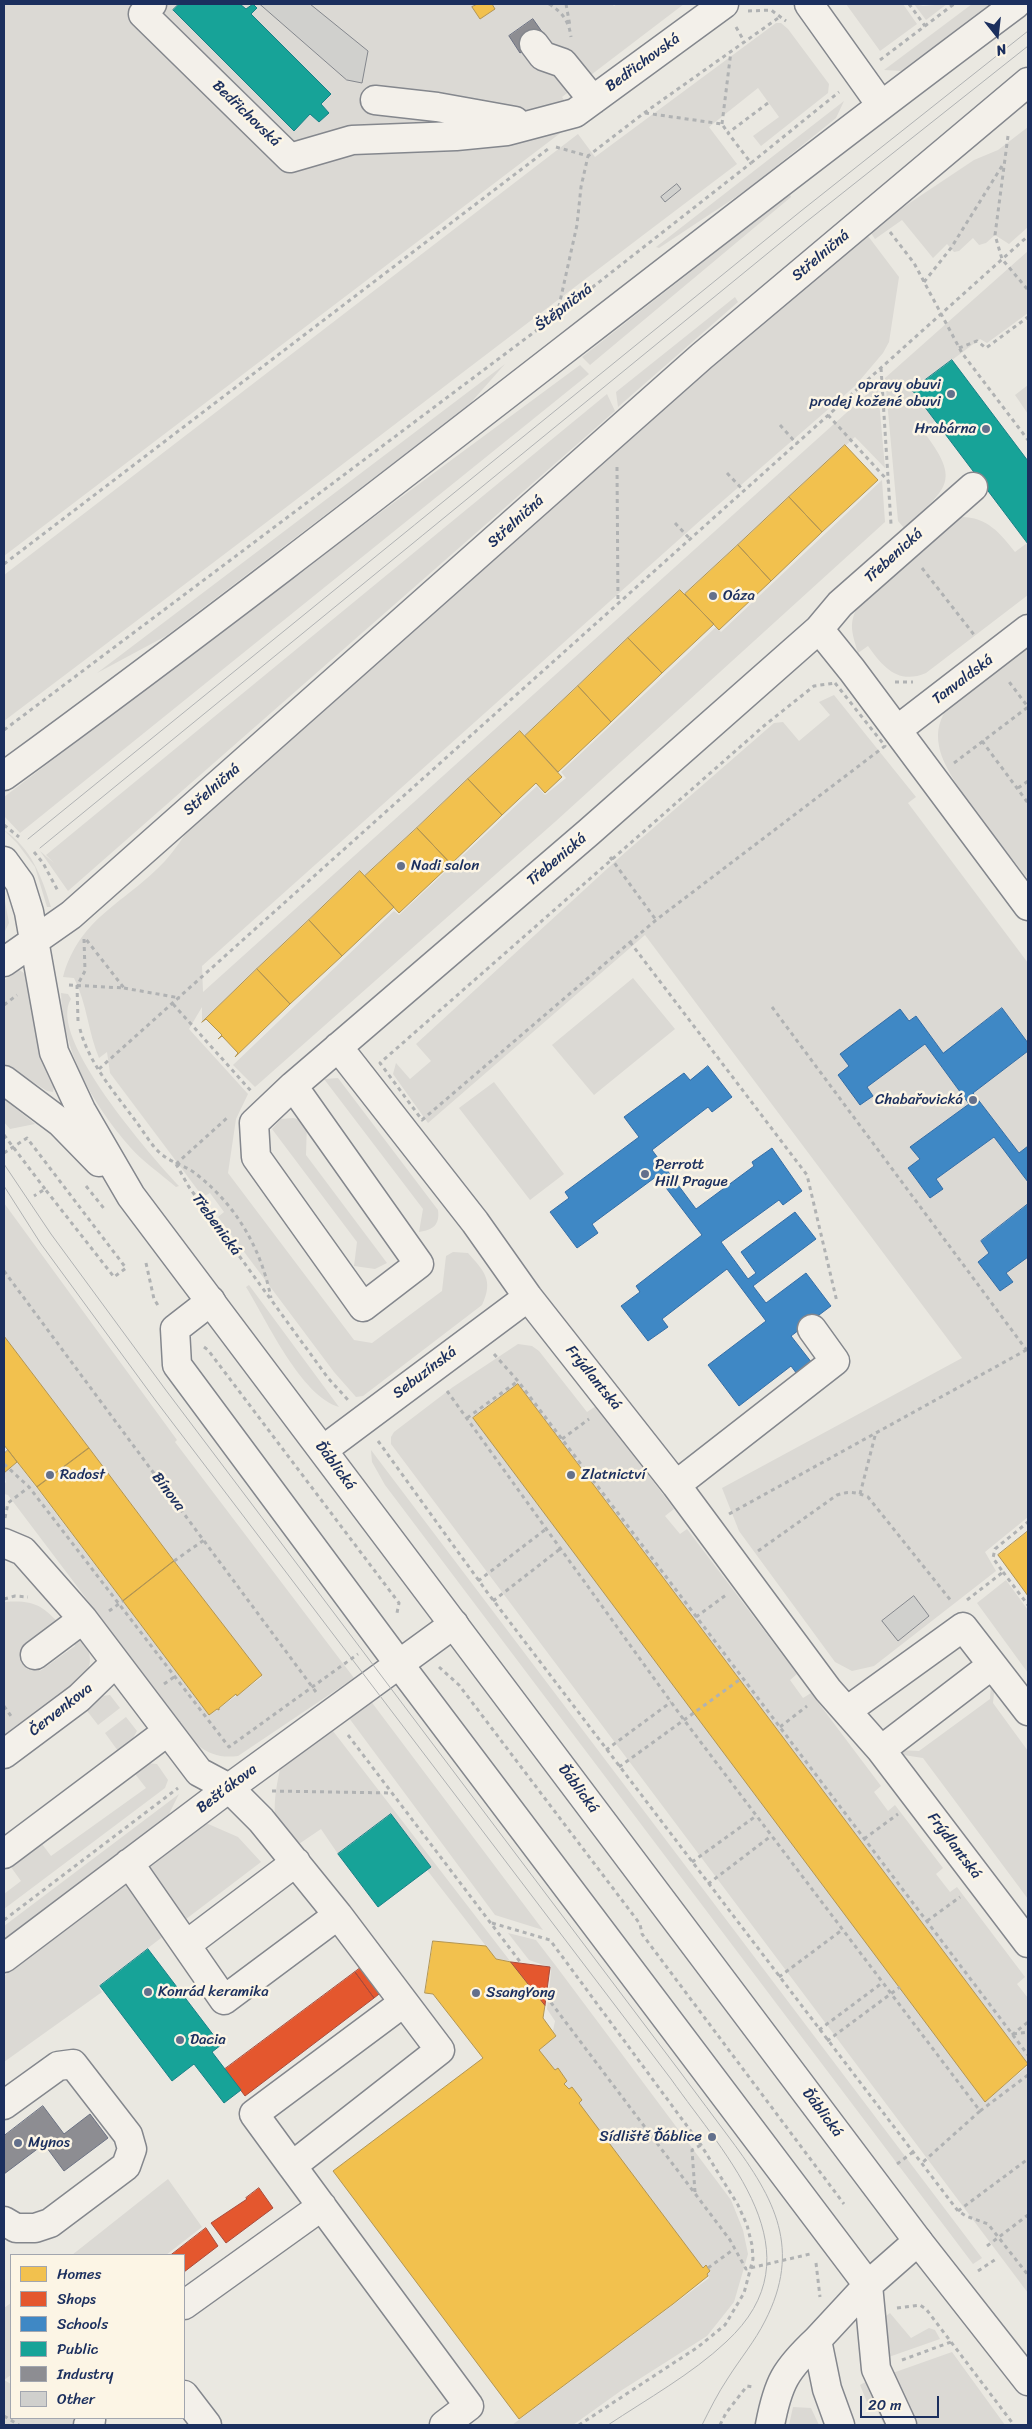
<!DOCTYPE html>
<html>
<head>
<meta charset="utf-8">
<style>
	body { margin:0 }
	#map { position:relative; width:1032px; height:2429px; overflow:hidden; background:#eae8e1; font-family:Sriracha,sans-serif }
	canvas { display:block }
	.frame { position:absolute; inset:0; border:5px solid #1b2f5e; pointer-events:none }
	.legend { position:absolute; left:10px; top:2254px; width:175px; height:165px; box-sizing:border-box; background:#fcf5e5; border:1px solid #a2a6af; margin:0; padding:6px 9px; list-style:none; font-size:15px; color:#1b2f5e }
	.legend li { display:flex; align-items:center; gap:10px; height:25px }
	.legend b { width:25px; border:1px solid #a2a6af }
	.north { position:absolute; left:972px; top:10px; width:50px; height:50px; -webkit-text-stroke:4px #fcf5e5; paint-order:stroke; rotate:164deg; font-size:14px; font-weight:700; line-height:20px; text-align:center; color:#1b2f5e }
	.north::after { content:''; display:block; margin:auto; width:18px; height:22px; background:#1b2f5e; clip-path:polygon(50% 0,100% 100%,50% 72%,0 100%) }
	.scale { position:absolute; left:860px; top:2396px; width:79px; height:22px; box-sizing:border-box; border:2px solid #1b2f5e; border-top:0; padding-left:6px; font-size:15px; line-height:18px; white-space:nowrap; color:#1b2f5e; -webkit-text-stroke:4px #fcf5e5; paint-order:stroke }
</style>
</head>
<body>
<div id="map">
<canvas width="1032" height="2429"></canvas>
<div class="frame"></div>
<ul class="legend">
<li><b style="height:14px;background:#f2c14e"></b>Homes</li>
<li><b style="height:14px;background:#e4572e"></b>Shops</li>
<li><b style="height:14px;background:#3f88c5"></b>Schools</li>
<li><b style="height:14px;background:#17a398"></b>Public</li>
<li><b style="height:14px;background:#8d8d92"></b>Industry</li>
<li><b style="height:14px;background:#d0d0cd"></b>Other</li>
</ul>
<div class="north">N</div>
<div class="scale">20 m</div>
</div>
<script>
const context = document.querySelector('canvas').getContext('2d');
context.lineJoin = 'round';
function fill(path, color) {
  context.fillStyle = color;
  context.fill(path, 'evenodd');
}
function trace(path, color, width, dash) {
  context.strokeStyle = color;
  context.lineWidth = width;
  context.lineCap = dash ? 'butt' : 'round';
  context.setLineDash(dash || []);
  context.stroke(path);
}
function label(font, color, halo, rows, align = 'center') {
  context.font = font + ' Sriracha,sans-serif';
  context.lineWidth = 5;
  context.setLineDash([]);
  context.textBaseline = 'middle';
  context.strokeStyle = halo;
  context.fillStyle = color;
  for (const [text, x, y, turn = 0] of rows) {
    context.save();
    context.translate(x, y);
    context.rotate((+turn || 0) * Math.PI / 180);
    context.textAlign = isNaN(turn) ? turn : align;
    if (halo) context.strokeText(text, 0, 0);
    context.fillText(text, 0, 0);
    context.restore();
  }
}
fill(new Path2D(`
	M4,4H478L473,8L480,19L495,9L492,4H612L614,6L617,4H684L562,97L567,104V128L4,556ZM533,20L520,53L509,36Z
	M846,4H903L917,24L880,51Z
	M914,4L923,6L947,4L926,20Z
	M972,4H994L902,71L884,70Z
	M776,23H781L788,29L829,84L828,93L761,146L753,136L779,117L758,88L709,127L737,164C492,349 249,537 4,721V575L578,134L595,157ZM677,185L681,189L665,202L661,197Z
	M844,101L836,118L748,189L659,248L656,247Z
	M1028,127V227L1009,244L995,235L986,243L979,245L973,238L959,251L954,252L947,244L933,258L902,220L875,239L871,233L905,206L974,160L998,150Z
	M790,194L791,197L590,365L582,357Z
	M868,236L899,277L889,342L883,353L855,386L703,518L202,966L203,992L875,387L878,389L885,468L855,437L685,594L680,590L525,736L520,731L365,876L360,871L202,1022V1007L189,1029L248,1094L236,1119L228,1173L354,1340L372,1343L442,1291L446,1256L453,1252L468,1253C484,1271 494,1280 482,1305L363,1396L356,1397L334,1372L218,1217L224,1212L210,1193L203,1197L110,1073L107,1052L99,1058C88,1032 87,1003 74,978L63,977C80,916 126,903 165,861C176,849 185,834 194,821L633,434L635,436L722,356Z
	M1028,251V313L987,343L980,339L912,390L935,421L923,431C963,483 946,488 904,528L898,521L885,378Z
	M735,297L738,302L618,407L616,392Z
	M505,364L467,407L166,636L97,673Z
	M580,365L589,374L20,833L4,816V797L262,600Z
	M1028,385V414L1015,395Z
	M607,394L615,411L68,891L40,851L54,863L46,855Z
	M882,480L885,522L556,821L255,1087L233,1065L394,911L399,915L537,786L545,795L566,778L561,772L716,627L721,632Z
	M961,517C987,517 1000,533 1015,552L1027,543L1028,595L926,673C898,685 883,667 868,646L858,653C851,629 848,623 861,600L947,521Z
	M1028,645V879C1006,849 944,779 939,746C936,730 940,719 948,706Z
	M834,695L916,797L908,803L1028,963V1043L1002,1008L943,1053L916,1016L840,1054L849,1066L838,1075L861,1105L873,1096L867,1087L925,1044L969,1104L911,1147L920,1159L908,1169L930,1197L943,1189L936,1179L994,1137L1028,1182V1204L981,1241L989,1253L978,1262L1000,1291L1013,1282L1006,1273L1028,1257V1517L985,1552L996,1571L874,1666L852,1671L835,1662L739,1531L722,1488L962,1358L645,935L428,1123L393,1074L396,1063L410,1079L431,1061L416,1044L620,857L774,723L783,722L799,741L830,715L819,702ZM914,1596L929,1616L898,1641L883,1621Z
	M4,830C31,848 42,877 51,907H47L35,867L17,843Z
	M4,896L9,923L4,933Z
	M19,970L26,974L41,1052L54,1087L53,1092L47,1091L4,1064V980Z
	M633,978L675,1029L594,1095L552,1045Z
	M61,993L68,994L71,999C46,1037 152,1157 179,1186L176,1187C161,1174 143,1162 130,1147C91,1102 63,1052 61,993Z
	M1028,1051V1146L1019,1153L973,1093Z
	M338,1078L438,1210C440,1225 433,1230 419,1232L423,1209L324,1079Z
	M494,1082L564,1174L530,1200L459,1108Z
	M4,1099L35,1124L10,1129L4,1122Z
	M293,1118L307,1121L306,1155L387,1263L375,1269L354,1266L357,1242L272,1129L281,1119Z
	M4,1203L177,1440L175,1442L354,1678L238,1756C221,1758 211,1755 197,1745L8,1495L4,1494V1484L6,1482L4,1473L17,1462L209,1715L217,1709L219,1710V1708L261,1678V1675L4,1336Z
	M249,1285L339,1407C301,1396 267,1321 246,1287Z
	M518,1344L532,1346L539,1351L587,1412L596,1406L674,1509L665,1516L680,1534L687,1529L797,1674L790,1680L803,1698L811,1693L881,1786L874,1792L888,1811L895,1805L943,1868L936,1874L950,1892L957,1887L1025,1977L1017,1984L1028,1998V2064L519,1385L473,1418L985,2101L1028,2066V2293L391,1444V1437L394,1432L453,1387Z
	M371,1450L982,2258L973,2264L385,1485L372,1462Z
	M1006,1580L1028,1610V1673L977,1603Z
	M4,1591L5,1602C33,1600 43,1605 61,1626L25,1654L40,1671L75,1646L71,1640H84C92,1658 93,1664 81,1681L4,1739Z
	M991,1683H995L993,1703L1028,1751V1899L923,1758L897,1754V1750L919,1751L990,1699Z
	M110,1695L120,1708L98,1725L84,1707L102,1696Z
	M370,1700L543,1930L495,1915L349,1718Z
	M126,1717L137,1731L133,1738L118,1751L105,1733Z
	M333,1731L510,1961L496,1959L427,1870L431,1867L391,1814L338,1854L321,1829L290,1850C286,1844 281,1839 279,1833C271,1814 276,1788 280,1769Z
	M147,1763L157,1764L168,1780L165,1788L4,1909V1894L21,1881L8,1863L39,1840L51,1856L146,1788L132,1770Z
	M179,1794L168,1816L4,1941V1926Z
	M206,1823L238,1837L261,1862L98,1986L102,1992L4,2062V1976Z
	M508,1933L536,1940L556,1966L731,2200L743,2230L748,2254L734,2302L707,2336L622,2390L573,2425H512L709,2278L707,2274L710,2271L706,2266L703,2268L564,2084L567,2081L558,2068L555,2070L539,2050L556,2036L553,2031L555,2021L547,2009L551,1972L549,1967L529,1960Z
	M168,2179L202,2227L166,2255H72Z
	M11,2303V2375L4,2380L11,2384V2418H78L89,2425H4V2308Z
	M890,2313L911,2338L929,2328L935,2330L940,2339L883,2359L882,2319Z
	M952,2352L1005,2425H911L887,2375Z
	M869,2380L889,2425H884L872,2399L867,2402L860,2385Z
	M793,2407L811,2408L819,2425H789Z`), '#dbd9d4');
const homes = new Path2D(`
	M478,4H492L495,9L480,19L472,7Z
	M845,445L878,480L822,532L789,497Z
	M789,497L822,532L771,581L738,545Z
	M738,545L771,581L719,630L685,594Z
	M680,590L714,624L662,673L628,638Z
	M628,638L662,673L611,722L578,686Z
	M578,686L611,722L558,772L525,736Z
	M520,731L562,777L545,793L536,783L502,815L468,779Z
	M468,779L502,815L451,864L417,828Z
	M417,828L451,864L399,913L365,876Z
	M360,871L394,907L342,956L309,920Z
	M309,920L342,956L290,1004L257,969Z
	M257,969L290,1004L235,1057L238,1053L222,1036L218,1039L222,1035L206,1019L202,1022Z
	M4,1336L89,1448L37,1487L4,1445Z
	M518,1384L1028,2064L985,2102L473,1418Z
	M89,1448L174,1561L123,1601L37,1487Z
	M8,1450L17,1462L4,1473V1454Z
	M1028,1531V1596L998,1555Z
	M174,1561L262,1675L237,1696L236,1694L219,1708V1710L217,1709L209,1715L123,1601Z
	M433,1941L486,1946L496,1959L511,1962L545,2005L543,2018L556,2036L539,2050L555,2070L558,2068L567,2081L564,2084L569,2089L572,2087L582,2100L579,2103L703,2268L706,2265L710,2271L707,2274L708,2276L673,2304L519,2419L333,2171L483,2058L433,1994L425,1993Z`);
fill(homes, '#f2c14e');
trace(homes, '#b29553', 1);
const shops = new Path2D(`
	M379,1954L398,1979L374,1998L355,1972Z
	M511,1962L550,1967L545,2005Z
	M355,1972L374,1998L245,2096L225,2069Z
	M259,2188L273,2208L226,2243L211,2223L247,2199L246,2198Z
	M206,2228L218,2246L184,2272V2255H171Z`);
fill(shops, '#e4572e');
trace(shops, '#a84b3c', 1);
const schools = new Path2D(`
	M1002,1008L1028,1043V1051L973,1093L1019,1153L1028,1146V1182L994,1137L936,1179L943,1189L930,1198L908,1168L920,1159L910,1147L969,1104L925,1044L867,1087L873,1096L860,1105L838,1075L849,1066L840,1054L900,1009L909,1021L916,1016L943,1053Z
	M708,1066L732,1097L712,1112L708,1107L652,1150L696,1209L754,1166L752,1162L772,1148L802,1191L783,1205L779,1200L721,1242L748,1279L756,1273L741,1252L795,1212L816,1239L753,1286L766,1303L806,1273L831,1306L791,1336L812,1363L797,1374L791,1366L739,1406L708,1365L766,1321L727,1269L662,1319L668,1327L648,1341L621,1306L640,1292L636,1286L702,1235L657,1176L592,1224L598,1233L577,1248L550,1212L569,1198L565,1192L639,1137L624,1117L684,1073L690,1080Z
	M1028,1204V1257L1006,1273L1013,1282L1000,1291L978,1262L989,1253L981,1241Z`);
fill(schools, '#3f88c5');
trace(schools, '#346da6', 1);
const public = new Path2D(`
	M179,4H240L246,9L253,4L257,8L251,14L331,94L321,104L329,113L319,122L310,114L294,131L173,10Z
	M952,360L1028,461V544L912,390Z
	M391,1814L431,1867L378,1907L338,1854Z
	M148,1949L221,2045L212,2052L241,2090L224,2103L194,2064L172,2081L100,1986Z`);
fill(public, '#17a398');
trace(public, '#188087', 1);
const industry = new Path2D(`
	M533,19L545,36L520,53L509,36Z
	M43,2106L64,2134L90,2114L108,2138L64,2171L44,2144L4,2174V2136Z`);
fill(industry, '#8d8d92');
trace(industry, '#6b7182', 1);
const building = new Path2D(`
	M260,4H310L368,51L362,83L347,80Z
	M677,184L681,189L665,202L661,197Z
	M914,1596L929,1616L898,1641L882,1621Z`);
fill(building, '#d0d0cd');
trace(building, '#84878d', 1);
const minor = new Path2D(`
	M152,4L143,14L290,158L352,140L456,136L507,131L575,113L724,4
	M809,4L881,105
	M534,44L543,56L563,63L593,100
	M375,100L437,107L515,121
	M819,629L852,670L1028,906
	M897,730L1028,629
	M338,1047L475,1222L528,1297L676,1485L828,1690L881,1750L1028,1943
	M293,1086L589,832L819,629L840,604L973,487
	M293,1086L419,1264L363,1307L256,1157L254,1123Z
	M211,1301L175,1329L177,1365L399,1664L868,2285
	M323,1450L528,1297
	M676,1485L835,1361L812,1329
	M4,1543L23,1551L83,1619L199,1772L229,1788L261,1820L338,1915L440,2050L292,2166L254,2114L403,2003
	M35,1655L83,1619
	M848,1710L963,1627L1028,1711
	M881,1750L992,1665
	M4,1754L79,1698L115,1663
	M4,1854L168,1731
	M129,1863L224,2000L338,1915
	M186,1945L296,1862
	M4,1958L229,1788L454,1624
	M4,2105L58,2066L73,2064L128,2135L132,2149L126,2166L50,2223L35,2228H16L4,2221
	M292,2166L469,2406L444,2425
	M868,2285L876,2369L902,2425
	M184,2305L322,2206
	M817,2340L868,2285L918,2241
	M184,2395L207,2425
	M88,2425L91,2420
	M770,2425C778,2383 785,2370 817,2340L827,2389L840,2425`);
const major = new Path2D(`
	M4,776C347,526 676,257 1016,4
	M4,861L20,883L29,912L54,1052L81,1110L131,1196L918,2241L1028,2381
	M4,962L71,915L702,356L1028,82
	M4,1080L60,1122L99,1162`);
trace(minor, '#84878d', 31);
trace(major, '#84878d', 31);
trace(new Path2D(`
	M549,4C562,12 569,21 571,37
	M566,4L570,26
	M909,4L925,26
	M748,11L771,10L786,21
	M736,27L744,41
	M880,60L954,4
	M768,103L728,133L751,163L839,92
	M645,113L722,124L728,133
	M722,124L731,51
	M1008,136L995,235L1002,259L1028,290
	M556,147L588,156L644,113L781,16
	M890,232L914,263L962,353L1028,440
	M924,282L951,248L1002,166
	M557,315L577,225L581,187L588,156
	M959,348L977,341L986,348L1028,317
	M881,368L891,524
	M828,415L889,482
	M780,425L797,444
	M617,467L618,604
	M727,473L744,491
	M675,523L690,539
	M4,564L548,149
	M922,568L975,636
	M895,682H913
	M835,683L885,746L656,920L422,1120L380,1063L765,725L814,686Z
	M4,730L557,315L751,163
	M982,741L1028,803
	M954,763L1028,707L1007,679
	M1018,788L1028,781
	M4,825L19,837
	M34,852L43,863L58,891
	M610,857L656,920
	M630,942L807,1175L837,1302
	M69,985L124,988L85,938
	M124,988L180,998
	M173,1004L251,1091
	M4,1005L17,995
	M772,1007L1028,1352
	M78,1021L77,986L85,971L84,939
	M80,1029C89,1064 116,1094 137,1123C144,1132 151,1145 160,1153C171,1163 185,1165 196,1174C236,1205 261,1248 271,1298
	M99,1069L1028,236
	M4,1135L45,1189
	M4,1153L27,1138L126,1268L114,1277L45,1189L34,1196
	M176,1164L189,1187L328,1378L348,1400
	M176,1164L227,1118
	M86,1186L106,1211
	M146,1263L154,1299L159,1307
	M4,1271L316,1692
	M204,1347L208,1350L399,1603L397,1613
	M494,1354L518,1381L1028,2055
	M447,1391L684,1720L980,2111L922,2163
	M467,1418L518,1381
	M562,1439L589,1419
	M378,1441L487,1592L958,2211L966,2216L988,2224L1028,2275
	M4,1464L29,1487L229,1747L358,1654
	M860,1494L876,1432
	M729,1514L1028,1349
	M5,1518L8,1503L29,1487
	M758,1551L837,1495C849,1491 856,1492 868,1497L952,1602
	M174,1561L204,1540
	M1003,1572L1028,1605
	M478,1581L546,1529
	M4,1599L15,1596L28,1597
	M967,1600L1003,1572L993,1558L995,1549L1028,1522
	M493,1601L560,1549
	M109,1611L123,1601
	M696,1617L726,1595
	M439,1667L459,1685L640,1924L642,1934L844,2204
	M164,1684L174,1677
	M4,1706L11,1716
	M780,1727L807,1706
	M348,1735L521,1963
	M606,1750L671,1702
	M619,1767L742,1678
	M272,1791L392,1793
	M864,1839L898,1814
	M692,1862L756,1816
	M708,1884L771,1836
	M4,1920L178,1788
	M927,1921L960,1897
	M492,1923L550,1940L701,2145L738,2205L747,2225L752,2245L753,2259L744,2293L725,2325L698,2347L579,2425
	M779,1977L842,1930
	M546,1996L730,2240L746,2269L810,2254
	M819,2030L882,1983
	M1013,2034L1028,2032
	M1012,2035L1028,2022
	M827,2041L900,1987
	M980,2111L1028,2075
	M897,2164L913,2152
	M695,2192L692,2150L701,2145
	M958,2211L1028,2159
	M987,2246L1028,2215
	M816,2263L820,2297
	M708,2268L734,2249
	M978,2271L996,2259
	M897,2308L920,2305L926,2309L1014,2425
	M902,2360L951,2342
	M4,2416L19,2425
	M720,2425L726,2413L747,2386L753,2387`), '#b0b2b3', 3, [4, 4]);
trace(minor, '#f3f0ea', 28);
trace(major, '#f3f0ea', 28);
trace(new Path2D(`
	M28,839L801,211L1028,31
	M40,848L806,222L1028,46
	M4,1164L51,1234L165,1389L681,2073C698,2095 714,2118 731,2140C775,2199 802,2249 765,2321C755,2341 740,2359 728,2378C718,2393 710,2409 702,2425
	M4,1186L41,1244L156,1401L671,2079C726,2157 822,2254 726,2342C692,2374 647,2399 608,2425`), '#b0b2b3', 1);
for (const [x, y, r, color] of [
	[951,394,5,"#63708c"],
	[986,429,5,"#63708c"],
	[713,596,5,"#63708c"],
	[401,866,5,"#63708c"],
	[973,1100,5,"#63708c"],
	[645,1174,5,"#63708c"],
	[50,1475,5,"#63708c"],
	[571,1475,5,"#63708c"],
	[148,1992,5,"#63708c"],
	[476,1993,5,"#63708c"],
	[180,2040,5,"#63708c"],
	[712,2137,5,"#63708c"],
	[18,2143,5,"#63708c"]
]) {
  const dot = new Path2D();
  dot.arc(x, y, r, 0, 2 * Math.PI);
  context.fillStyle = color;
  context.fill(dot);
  trace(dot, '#fcf5e5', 2);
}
label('15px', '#1b2f5e', '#fcf5e5', [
	["Bedřichovská",643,63,-36],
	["Bedřichovská",246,114,44],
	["Střelničná",821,256,-40],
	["Štěpničná",564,308,-37],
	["Střelničná",516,522,-42],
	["Třebenická",894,556,-42],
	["Tanvaldská",963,680,-37],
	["Střelničná",212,790,-41],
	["Třebenická",557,860,-40],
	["Třebenická",216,1225,54],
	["Sebuzínská",425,1373,-37],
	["Frýdlantská",593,1378,51],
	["Ďáblická",335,1466,53],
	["Bínova",168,1492,53],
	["Červenkova",61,1710,-38],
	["Bešťákova",227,1789,-37],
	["Ďáblická",578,1789,53],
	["Frýdlantská",954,1846,53],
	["Ďáblická",822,2113,53]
]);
label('15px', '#1b2f5e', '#fcf5e5', [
	["opravy obuvi",941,385,"right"],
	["prodej kožené obuvi",941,402,"right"],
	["Hrabárna",976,429,"right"],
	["Oáza",723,596],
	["Nadi salon",411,866],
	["Chabařovická",963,1100,"right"],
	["Perrott",655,1165],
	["Hill Prague",655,1182],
	["Radost",60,1475],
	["Zlatnictví",581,1475],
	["Konrád keramika",158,1992],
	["SsangYong",486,1993],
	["Dacia",190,2040],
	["Sídliště Ďáblice",702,2137,"right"],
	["Mynos",28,2143]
], 'left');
</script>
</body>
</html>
